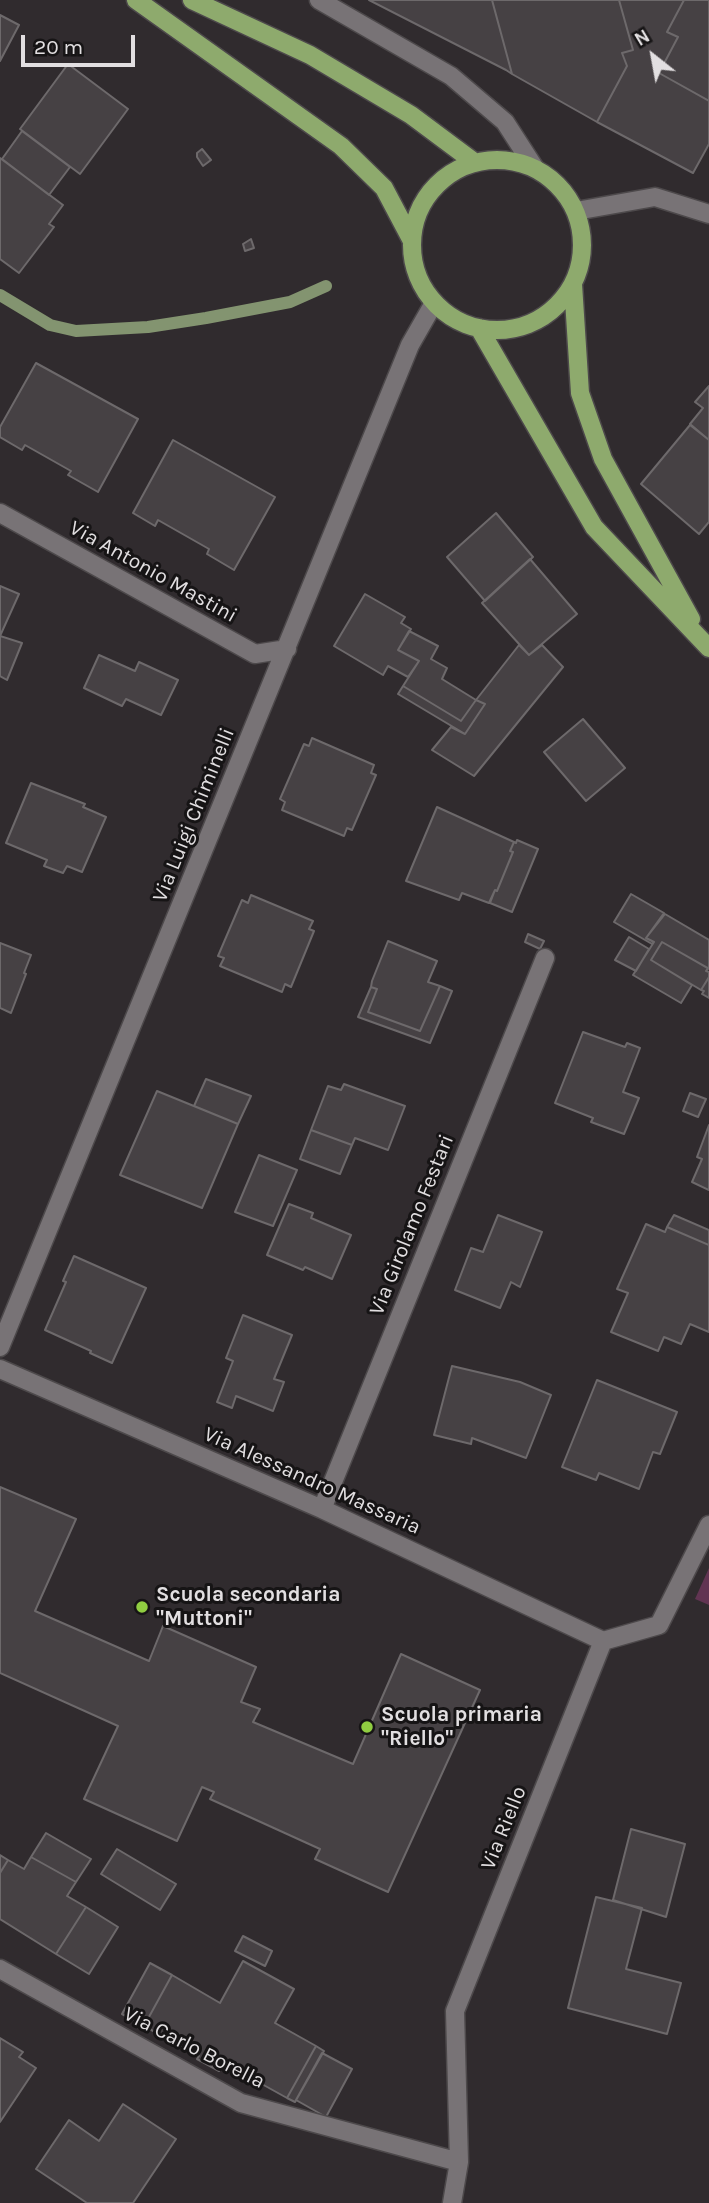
<!DOCTYPE html>
<html>
<head>
<meta charset="utf-8">
<style>
	body { margin:0 }
	#map { position:relative; width:709px; height:2203px; overflow:hidden; background:#302b2e; font-family:Karla,sans-serif }
	canvas { display:block }
	.north { position:absolute; left:618px; top:21px; width:70px; height:70px; -webkit-text-stroke:5px #161415; paint-order:stroke; rotate:329deg; font-size:19px; font-weight:700; line-height:28px; text-align:center; color:#e2dfe1 }
	.north::after { content:''; display:block; margin:auto; width:24px; height:32px; background:#e2dfe1; clip-path:polygon(50% 0,100% 100%,50% 72%,0 100%) }
	.scale { position:absolute; left:21px; top:35px; width:114px; height:32px; box-sizing:border-box; border:4px solid #e2dfe1; border-top:0; padding-left:9px; font-size:21px; line-height:24px; white-space:nowrap; color:#e2dfe1; -webkit-text-stroke:5px #161415; paint-order:stroke }
</style>
</head>
<body>
<div id="map">
<canvas width="709" height="2203"></canvas>
<div class="north">N</div>
<div class="scale">20 m</div>
</div>
<script>
const context = document.querySelector('canvas').getContext('2d');
context.lineJoin = 'round';
function fill(path, color) {
  context.fillStyle = color;
  context.fill(path, 'evenodd');
}
function trace(path, color, width, dash) {
  context.strokeStyle = color;
  context.lineWidth = width;
  context.lineCap = dash ? 'butt' : 'round';
  context.setLineDash(dash || []);
  context.stroke(path);
}
function label(font, color, halo, rows, align = 'center') {
  context.font = font + ' Karla,sans-serif';
  context.lineWidth = 6;
  context.setLineDash([]);
  context.textBaseline = 'middle';
  context.strokeStyle = halo;
  context.fillStyle = color;
  for (const [text, x, y, turn = 0] of rows) {
    context.save();
    context.translate(x, y);
    context.rotate((+turn || 0) * Math.PI / 180);
    context.textAlign = isNaN(turn) ? turn : align;
    if (halo) context.strokeText(text, 0, 0);
    context.fillText(text, 0, 0);
    context.restore();
  }
}
fill(new Path2D(`
	M709,1568V1605L695,1599Z`), '#613452');
trace(new Path2D(`
	M0,295L50,325L76,331L148,327L206,318L290,302L326,286`), '#839470', 12);
const building = new Path2D(`
	M369,0H492L512,74L506,70Z
	M492,0H619L633,50L622,53L627,66L597,122L512,74Z
	M619,0H684L667,32L678,37L659,73L709,101V144L693,173L597,122L627,66L622,53L633,50Z
	M684,0H709V101L659,73L678,37L667,32Z
	M0,15L19,25L0,61Z
	M68,64L128,109L80,174L20,129Z
	M22,131L70,167L49,195L2,159Z
	M202,149L211,160L203,166L197,157V153Z
	M0,158L63,205L49,224L54,227L19,273L0,259Z
	M251,239L254,248L245,251L243,244Z
	M36,363L138,419L98,492L68,475L71,471L25,445L22,450L0,437V427Z
	M709,386V440L690,424L703,408L695,402Z
	M690,425L709,440V522L699,534L641,484Z
	M173,440L275,497L234,570L207,554L209,549L158,520L155,526L133,513Z
	M496,513L533,557L485,601L447,557Z
	M530,559L577,614L529,655L482,603Z
	M0,586L19,594L0,636L22,643L7,680L0,676Z
	M365,594L405,617L401,623L411,629L398,650L419,661L408,677L388,666L383,675L334,646Z
	M409,631L438,646L431,659L447,668L442,679L476,700L461,721L403,686L419,661L398,650Z
	M519,645L529,655L542,645L563,667L474,776L432,750L451,727L465,734L485,704L476,700Z
	M99,655L135,671L139,662L178,680L161,715L126,699L122,706L84,688Z
	M403,686L461,721L476,700L485,704L465,734L398,694Z
	M583,719L625,768L586,801L544,752Z
	M312,738L374,765L371,773L376,775L352,830L347,828L344,836L282,810L285,802L280,799L304,744L309,746Z
	M31,783L85,804L83,807L106,817L82,872L67,866L63,873L44,866L47,860L6,843Z
	M437,807L514,842L510,851L513,852L497,891L495,890L489,903L462,893L459,900L406,881Z
	M517,840L538,849L512,912L490,903L495,890L497,891L513,852L510,851L514,842L516,843Z
	M631,894L664,913L646,938L654,942L652,944L614,922Z
	M251,895L313,921L309,929L314,931L291,987L285,984L282,992L220,966L224,958L218,956L242,900L248,903Z
	M665,914L709,940V969L662,942L651,960L692,985L681,1003L633,975L654,942L646,938Z
	M528,934L544,941L540,949L525,942Z
	M629,937L649,949L636,971L615,960Z
	M388,941L437,961L428,982L440,986L420,1031L368,1012L377,989L371,987L372,981Z
	M662,942L708,968L706,971L709,972V977L701,990L651,960Z
	M0,943L31,955L24,973L26,974L11,1013L0,1008Z
	M709,977V998L702,994L704,991L701,990Z
	M440,986L452,991L430,1043L358,1017L371,987L377,989L368,1012L420,1031Z
	M583,1032L625,1047L627,1043L640,1048L623,1092L639,1098L624,1134L591,1122L593,1118L555,1103Z
	M206,1079L251,1096L238,1124L194,1106Z
	M344,1084L405,1106L388,1150L355,1138L352,1145L311,1130L328,1086L341,1090Z
	M157,1091L238,1124L202,1208L120,1175Z
	M690,1093L706,1099L698,1117L683,1111Z
	M709,1125V1190L692,1182L702,1159L697,1157Z
	M311,1130L352,1145L340,1174L300,1159Z
	M259,1155L297,1170L273,1226L235,1212Z
	M289,1204L313,1213L311,1218L351,1235L332,1279L305,1267L303,1270L267,1255Z
	M498,1215L542,1232L520,1287L511,1282L500,1308L455,1290L471,1248L483,1252Z
	M674,1215L709,1230V1245L667,1227Z
	M646,1224L665,1232L667,1227L709,1245V1332L690,1324L681,1344L664,1337L658,1351L611,1332L628,1293L617,1289Z
	M74,1256L146,1288L112,1363L90,1353L91,1351L45,1330L66,1282L63,1281Z
	M243,1315L292,1335L274,1379L284,1382L273,1411L236,1396L232,1408L217,1402L233,1361L226,1358Z
	M452,1366L520,1382L551,1395L526,1458L472,1438L471,1444L434,1435Z
	M597,1380L677,1412L660,1454L653,1452L639,1489L599,1473L596,1480L562,1467Z
	M0,1487L76,1519L35,1611L149,1661L163,1626L256,1667L241,1702L260,1709L253,1722L353,1764L401,1654L480,1690L388,1892L315,1859L320,1849L210,1799L214,1792L202,1787L177,1841L84,1799L118,1726L0,1673Z
	M631,1829L685,1844L666,1917L613,1900Z
	M46,1833L91,1859L76,1882L31,1857Z
	M117,1849L176,1884L160,1910L101,1874Z
	M0,1855L8,1860L0,1873Z
	M31,1857L76,1882L67,1896L86,1907L56,1954L0,1919V1873L8,1860L24,1869Z
	M596,1897L642,1908L626,1969L681,1983L667,2034L568,2008Z
	M86,1907L118,1927L89,1974L56,1954Z
	M243,1936L272,1951L265,1966L235,1951Z
	M243,1961L294,1989L275,2023L316,2046L287,2098L224,2063L219,2071L197,2059L199,2056L144,2026L172,1975L220,2003Z
	M150,1963L172,1975L144,2026L122,2014Z
	M0,2038L23,2052L19,2057L36,2068L0,2122Z
	M316,2046L324,2051L295,2102L287,2098Z
	M322,2053L352,2069L326,2117L296,2100Z
	M123,2104L176,2139L133,2203H87L36,2169L69,2120L99,2141Z`);
fill(building, '#464144');
trace(building, '#6d696b', 2);
const street = new Path2D(`
	M319,0L451,76L505,122L534,167
	M576,211L655,197L709,214
	M0,513L255,654L287,649
	M0,1347L410,345L434,303
	M0,1369L322,1509L603,1641
	M322,1509L545,958
	M0,1969L241,2103L459,2162
	M452,2203L459,2162L455,2011L603,1641L659,1625L709,1525`);
const primary = new Path2D(`
	M136,0L341,146L384,188L412,241
	M192,0L310,55L411,115L474,162
	M412 245a85 85 0 1 1 170 0a85 85 0 1 1-170 0Z
	M573,284L580,393L603,459L691,619
	M479,328L594,527L709,648`);
trace(street, '#4d494b', 21);
trace(primary, '#4d494b', 21);
trace(street, '#787376', 18);
trace(primary, '#8eaa6d', 18);
for (const [x, y, r, color] of [
	[142,1607,7,"#90cd41"],
	[367,1727,7,"#90cd41"]
]) {
  const dot = new Path2D();
  dot.arc(x, y, r, 0, 2 * Math.PI);
  context.fillStyle = color;
  context.fill(dot);
  trace(dot, '#161415', 2.5);
}
label('21px', '#e2dfe1', '#161415', [
	["Via Antonio Mastini",153,572,29],
	["Via Luigi Chiminelli",194,815,-68],
	["Via Girolamo Festari",412,1225,-68],
	["Via Alessandro Massaria",312,1481,24],
	["Via Riello",504,1828,-68],
	["Via Carlo Borella",194,2048,27]
]);
label('bold 21px', '#e2dfe1', '#161415', [
	["Scuola secondaria",156,1595],
	["\"Muttoni\"",156,1619],
	["Scuola primaria",381,1715],
	["\"Riello\"",381,1739]
], 'left');
</script>
</body>
</html>
